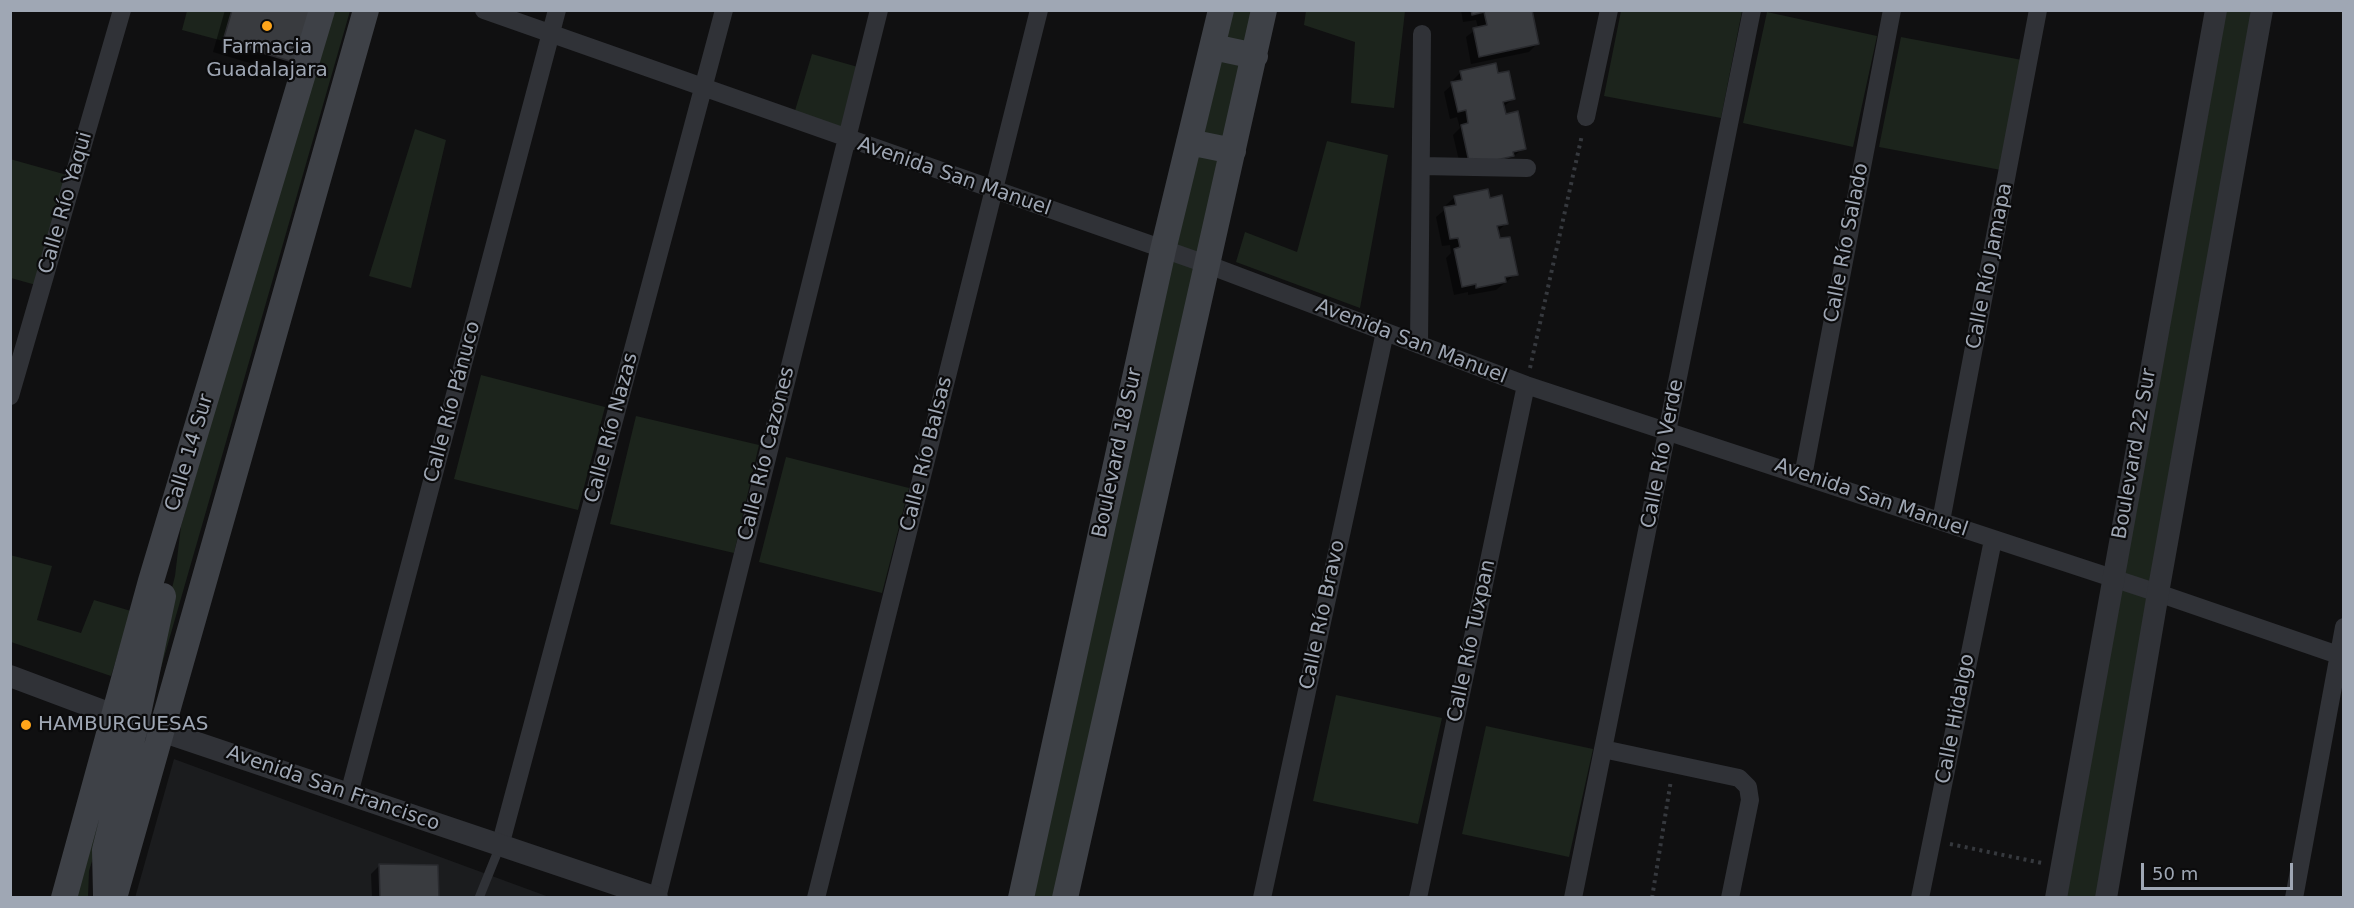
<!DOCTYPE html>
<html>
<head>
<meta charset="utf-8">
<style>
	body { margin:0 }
	#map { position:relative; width:2354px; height:908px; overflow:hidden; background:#101011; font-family:"DejaVu Sans",sans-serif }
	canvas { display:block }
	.frame { position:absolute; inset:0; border:12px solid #9fa7b4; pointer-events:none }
	.scale { position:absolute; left:2141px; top:863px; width:152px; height:27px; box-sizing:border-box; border:3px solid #9fa7b4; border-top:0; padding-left:8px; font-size:18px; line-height:21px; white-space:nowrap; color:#9fa7b4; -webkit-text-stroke:4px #0b0b0c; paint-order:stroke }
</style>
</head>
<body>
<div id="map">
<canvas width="2354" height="908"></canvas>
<div class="frame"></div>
<div class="scale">50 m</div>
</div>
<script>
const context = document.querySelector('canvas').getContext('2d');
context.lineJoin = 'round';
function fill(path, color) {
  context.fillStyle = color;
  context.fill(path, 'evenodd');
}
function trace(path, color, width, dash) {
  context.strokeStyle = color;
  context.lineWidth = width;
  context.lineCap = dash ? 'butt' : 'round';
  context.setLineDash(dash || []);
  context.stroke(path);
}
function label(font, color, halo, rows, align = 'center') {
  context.font = font + ' "DejaVu Sans",sans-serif';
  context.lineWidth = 4.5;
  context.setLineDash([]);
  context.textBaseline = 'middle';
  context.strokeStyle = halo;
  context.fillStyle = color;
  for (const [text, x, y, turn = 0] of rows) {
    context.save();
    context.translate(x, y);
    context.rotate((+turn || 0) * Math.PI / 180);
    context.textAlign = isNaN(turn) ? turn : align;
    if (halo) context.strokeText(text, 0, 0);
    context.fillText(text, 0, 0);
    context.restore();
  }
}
fill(new Path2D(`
	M174,759L549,897L135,898Z`), '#1b1c1e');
fill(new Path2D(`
	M187,11H232L223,41L182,30Z
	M331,11H350L152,699L145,696L175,576L181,526Z
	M1221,11H1264L1065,897L1021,898Z
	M1306,11H1405L1394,108L1351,103L1355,42L1304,25Z
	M1621,11H1742L1721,118L1604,96Z
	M2216,11H2262L2106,897L2056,898Z
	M1767,12L1877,36L1853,147L1743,123Z
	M1901,37L2022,60L2001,170L1879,147Z
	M812,54L865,69L848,129L794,114Z
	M415,129L446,140L411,288L369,276Z
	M1327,141L1388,155L1360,308L1236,262L1245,232L1297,252Z
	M10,159L67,175L36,285L11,278Z
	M481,375L605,407L578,510L454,479Z
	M636,416L759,445L734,553L610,524Z
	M786,457L909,488L882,593L759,562Z
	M10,555L52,566L37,620L81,633L94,600L131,611L111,676L11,642Z
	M1336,695L1442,718L1418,824L1313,801Z
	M1486,726L1593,749L1569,857L1462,834Z
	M118,745L127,747L89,871L88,897L75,898Z`), '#1c241c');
fill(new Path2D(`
	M225,10H310L294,62L283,73L213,52Z
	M1461,10H1530L1537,44L1529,52L1471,64L1466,37L1478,28L1476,20L1463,22Z
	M1461,72L1497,75L1513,99L1503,107L1505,116L1524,148L1504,164L1461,169L1453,135L1460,128L1457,117L1450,119L1444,92L1454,83L1453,80Z
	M1455,197L1489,200L1507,223L1497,232L1516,274L1496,290L1468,295V292L1454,295L1446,258L1451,253L1450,245L1442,246L1436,217L1447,208L1446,205Z
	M379,866L438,898H372L371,874Z`), '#0007');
const building = new Path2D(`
	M232,10H312L296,63L223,41Z
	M1471,10H1532L1539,44L1479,57L1473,28L1487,25L1484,12L1472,15Z
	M1496,63L1498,73L1509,71L1515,99L1503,102L1506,114L1518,111L1526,149L1513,152L1514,156L1483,163L1469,162L1461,125L1468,123L1466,110L1458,112L1451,82L1462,80L1460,71Z
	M1488,189L1490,198L1502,195L1508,224L1497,226L1500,238L1510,237L1518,275L1505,277L1506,282L1476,288V284L1462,287L1454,249L1460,247L1458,238L1450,239L1444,207L1456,205L1454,196Z
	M379,864L438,865L439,898H380Z`);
fill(building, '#393b3f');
trace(building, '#292a2e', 1.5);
trace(new Path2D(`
	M1530,368L1582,135
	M1950,844L2042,863
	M1652,898L1671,780`), '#36393e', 4, [3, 4.5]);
trace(new Path2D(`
	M479,898L500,846`), '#303237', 9);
trace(new Path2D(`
	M484,10L1206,264L1526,385L2158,593L2344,657
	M1586,117L1609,10
	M1421,166L1527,168
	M1419,345L1422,34
	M10,396L122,10
	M1803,476L1892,10
	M1941,521L2038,10
	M1603,749L1739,778L1748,787L1750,800L1730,898
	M349,794L557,10
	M500,846L724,10
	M657,898L879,10
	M816,898L1039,10
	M1262,898L1385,332
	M1418,898L1526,385
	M1573,898L1752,10
	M1920,898L1993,540
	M2294,898L2344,627`), '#303237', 18);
trace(new Path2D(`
	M10,676L114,715L657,898
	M2056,898L2216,10
	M2106,898L2158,593L2262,10`), '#303237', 22);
trace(new Path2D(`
	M1213,47L1255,56
	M1189,142L1233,151
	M106,895L105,850L136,723L163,596
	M64,898L151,581L322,10
	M114,898L366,10
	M1021,898L1163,250L1221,10
	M1065,898L1264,10`), '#3e4147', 26);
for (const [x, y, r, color] of [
	[267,26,6,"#ffa51a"],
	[26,725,6,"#ffa51a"]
]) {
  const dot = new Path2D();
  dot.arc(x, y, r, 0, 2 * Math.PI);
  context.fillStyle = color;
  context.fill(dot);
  trace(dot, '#0b0b0c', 2);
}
label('20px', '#9fa7b4', '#0b0b0c', [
	["Farmacia",267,48],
	["Guadalajara",267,71],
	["HAMBURGUESAS",38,725,"left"]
]);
label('20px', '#9fa7b4', '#0b0b0c', [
	["Avenida San Manuel",954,177,19],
	["Calle Río Yaqui",66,203,-74],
	["Calle Río Salado",1847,243,-79],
	["Calle Río Jamapa",1990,266,-79],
	["Avenida San Manuel",1411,342,21],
	["Calle Río Pánuco",453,402,-75],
	["Calle Río Nazas",612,428,-75],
	["Calle 14 Sur",190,453,-73],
	["Boulevard 18 Sur",1118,453,-78],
	["Calle Río Cazones",767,454,-76],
	["Calle Río Balsas",927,454,-76],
	["Calle Río Verde",1663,454,-79],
	["Boulevard 22 Sur",2135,454,-80],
	["Avenida San Manuel",1871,498,19],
	["Calle Río Bravo",1323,615,-78],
	["Calle Río Tuxpan",1472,641,-78],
	["Calle Hidalgo",1956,719,-79],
	["Avenida San Francisco",333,789,19]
]);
</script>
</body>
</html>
